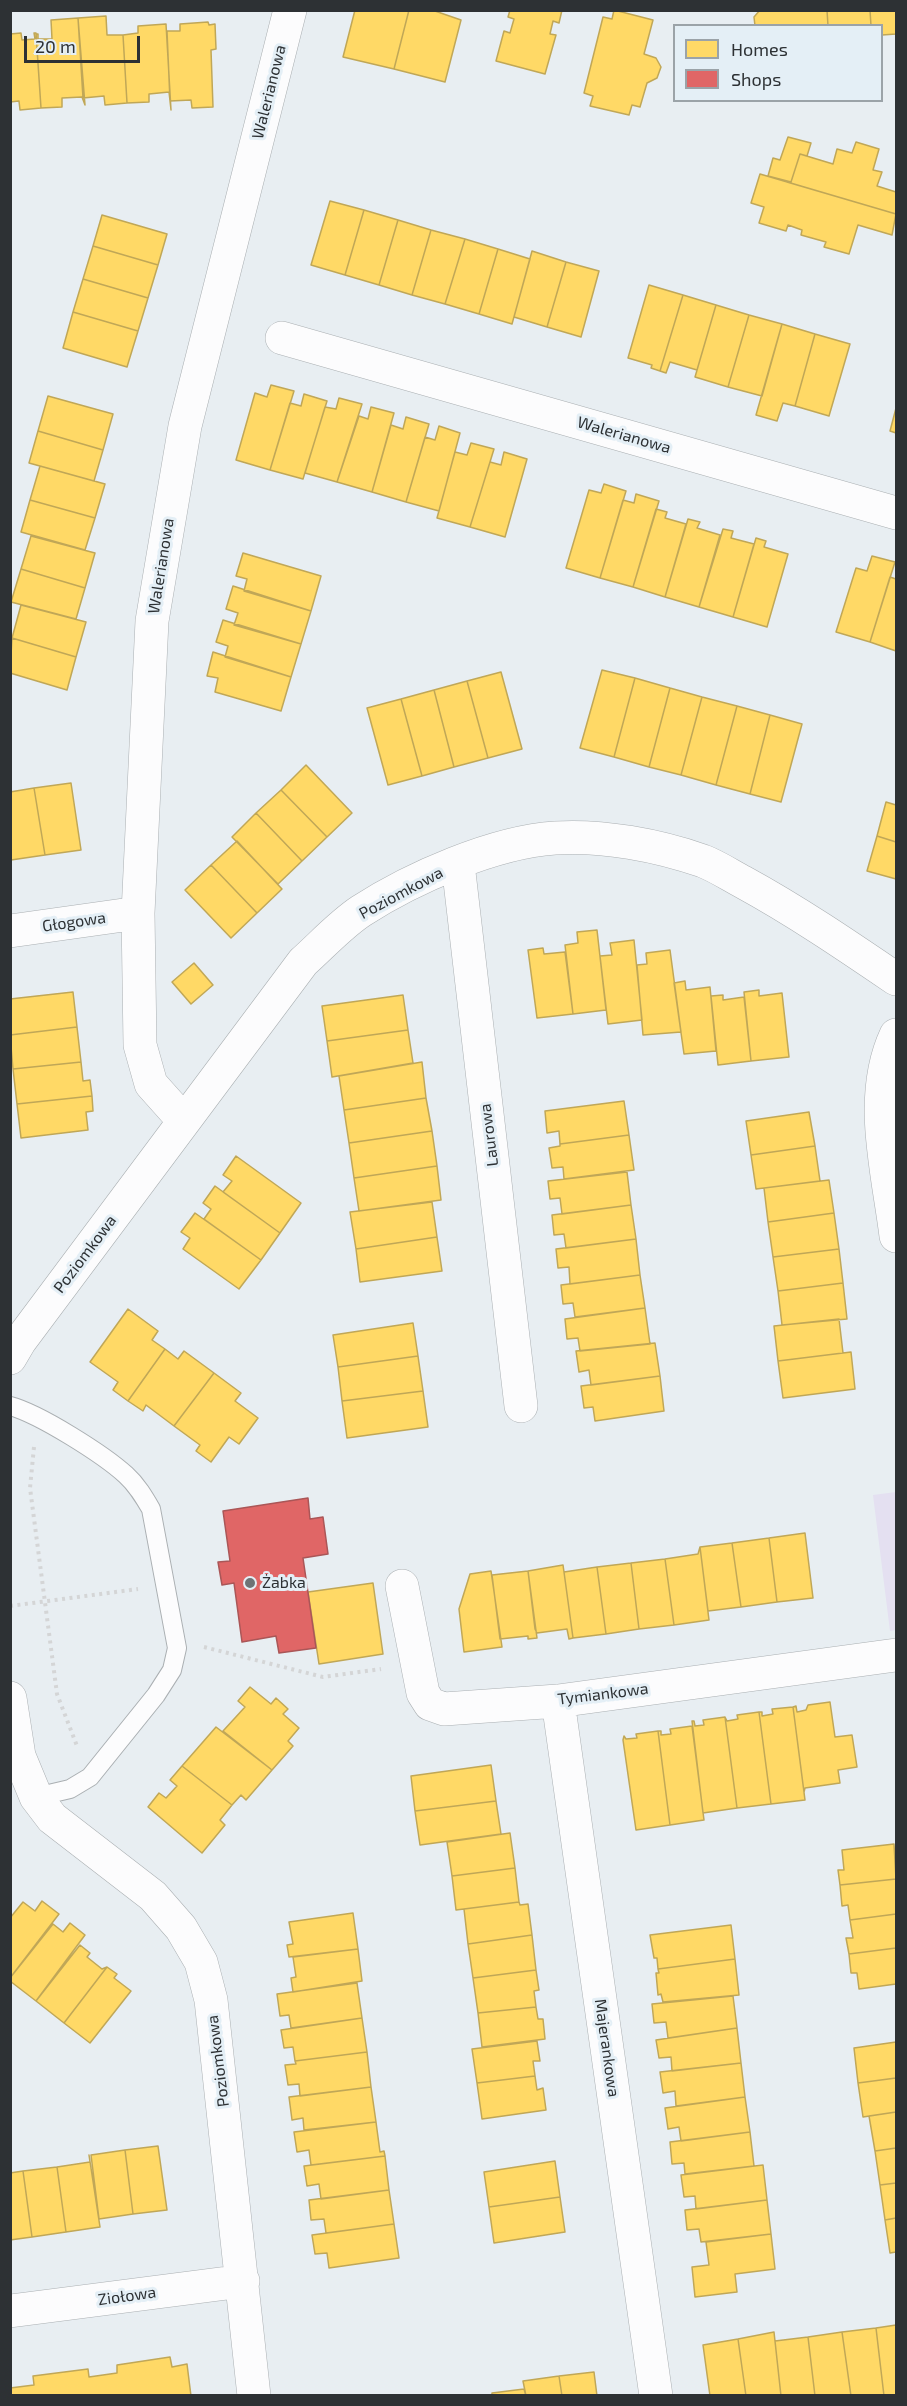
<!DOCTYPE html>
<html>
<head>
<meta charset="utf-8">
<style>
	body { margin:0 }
	#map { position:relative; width:907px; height:2406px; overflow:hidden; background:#e8eef2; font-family:"Exo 2",sans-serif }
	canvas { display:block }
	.frame { position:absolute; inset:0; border:12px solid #2d3134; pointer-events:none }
	.legend { position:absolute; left:673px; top:24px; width:210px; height:78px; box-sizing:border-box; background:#e4eff6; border:2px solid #9ba3a8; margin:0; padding:8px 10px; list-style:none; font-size:18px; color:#2d3134 }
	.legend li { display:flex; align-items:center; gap:12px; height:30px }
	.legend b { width:30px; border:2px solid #9ba3a8 }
	.scale { position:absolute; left:24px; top:36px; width:116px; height:27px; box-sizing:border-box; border:3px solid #2d3134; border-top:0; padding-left:8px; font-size:18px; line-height:21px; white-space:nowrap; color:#2d3134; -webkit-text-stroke:4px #e4eff6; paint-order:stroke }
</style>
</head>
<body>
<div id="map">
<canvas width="907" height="2406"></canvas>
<div class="frame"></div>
<ul class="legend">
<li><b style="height:16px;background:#ffd966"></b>Homes</li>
<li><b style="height:16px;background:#e06666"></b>Shops</li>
</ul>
<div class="scale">20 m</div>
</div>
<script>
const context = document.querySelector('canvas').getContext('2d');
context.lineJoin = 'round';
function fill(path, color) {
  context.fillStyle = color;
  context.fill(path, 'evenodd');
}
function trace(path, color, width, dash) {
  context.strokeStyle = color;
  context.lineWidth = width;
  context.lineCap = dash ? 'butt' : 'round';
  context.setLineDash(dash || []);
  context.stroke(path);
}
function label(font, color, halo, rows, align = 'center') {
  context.font = font + ' "Exo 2",sans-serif';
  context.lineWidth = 6;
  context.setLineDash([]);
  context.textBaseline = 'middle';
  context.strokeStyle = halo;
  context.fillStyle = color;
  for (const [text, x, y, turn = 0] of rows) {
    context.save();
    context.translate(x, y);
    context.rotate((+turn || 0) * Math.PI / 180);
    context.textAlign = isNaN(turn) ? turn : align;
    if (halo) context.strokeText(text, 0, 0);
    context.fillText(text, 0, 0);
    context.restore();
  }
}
fill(new Path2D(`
	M896,1492V1630L890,1631L873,1495Z`), '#e4e0f1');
const homes = new Path2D(`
	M355,10H409L394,69L343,57Z
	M409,10H432L461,20L445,82L394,69Z
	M510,10H562L559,23L553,21L550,34L556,35L545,74L496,61L504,31L510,33L514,19L508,17Z
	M614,10L653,20L644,54L656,58L661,67L657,78L647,83L640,107L632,105L629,115L590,106L593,96L584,93L603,17L612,19Z
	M760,10H827L828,26H755L754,17Z
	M827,10H870L871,26H828Z
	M870,10H896V34L882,35V26H871Z
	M106,16L107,35H123L127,103L105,105L104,96L83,98L78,18Z
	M78,18L85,105L82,97L62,98V107L41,108L36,34H38V39H52L51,20Z
	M208,22L209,25L215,24L216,49L211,50L213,107L192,108L191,100L170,101L167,31H180V24Z
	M166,24L171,110L169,92L149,94V102L127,103L123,35L138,33V26Z
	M21,33L22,40L35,39L34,33H36L41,108L20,110L19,101L10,102V34Z
	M788,137L811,143L807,156L800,154L791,182L768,176L773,158L780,160Z
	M856,142L879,149L873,170L882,172L877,186L896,192V214L787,182H791L800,154L833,164L837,149L852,153Z
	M760,174L896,214L892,235L858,225L849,254L824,247L826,242L801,235L802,230L788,225L786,231L759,223L764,207L751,203Z
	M330,201L364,210L345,275L311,265Z
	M364,210L398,220L379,285L345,275Z
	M102,215L167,234L158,265L93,246Z
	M398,220L431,230L412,295L379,285Z
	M431,230L465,239L445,304L412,295Z
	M465,239L498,249L479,314L445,304Z
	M93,246L158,265L148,298L83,279Z
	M498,249L530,259L512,324L479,314Z
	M532,251L566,262L547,327L514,317Z
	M566,262L599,271L581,337L547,327Z
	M83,279L148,298L138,331L73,312Z
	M649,285L683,295L660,371L651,368L652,365L628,358Z
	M683,295L716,305L697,370L670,362L666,373L660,371Z
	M716,305L749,315L728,387L695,377Z
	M73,312L138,331L127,367L63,348Z
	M749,315L782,324L762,396L728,387Z
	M782,324L815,334L795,406L783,403L777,421L756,415Z
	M815,334L850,344L829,416L795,406Z
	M271,385L294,391L270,470L236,460L255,393L267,397Z
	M304,394L327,401L303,479L270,470L290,403L301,406Z
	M48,396L113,414L103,450L38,431Z
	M339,398L362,404L337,482L305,473L325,407L336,409Z
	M371,407L394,413L372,492L337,482L359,416L368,419Z
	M896,408V433L890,431Z
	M406,417L429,424L406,502L372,492L391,425L403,429Z
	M439,426L460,433L439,511L406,502L425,437L435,440Z
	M38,431L103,450L94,481L29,463Z
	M471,443L494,449L470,527L437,518L455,452L467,455Z
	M504,452L527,459L505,537L470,527L490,462L501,465Z
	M40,466L105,484L95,518L30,500Z
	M604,484L626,491L600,578L566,568L589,490L601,493Z
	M636,494L659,501L633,587L600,578L623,500L634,503Z
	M30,500L95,518L85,550L21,532Z
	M656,509L667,512L665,518L686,524L665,597L633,587Z
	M688,519L700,522L697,528L720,535L699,607L665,597Z
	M723,529L733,531L731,538L754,544L733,617L699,607Z
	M31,536L95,553L85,588L21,569Z
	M756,538L766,541L764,547L788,554L767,627L733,617Z
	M243,553L321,576L311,611L244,591L247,579L236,576Z
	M872,556L895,562L870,642L836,632L856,568L867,571Z
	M21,569L85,588L76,619L11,602Z
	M890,577L896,579V651L870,642Z
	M233,586L311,611L301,644L234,625L238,613L226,609Z
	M21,605L86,622L76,657L12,638Z
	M223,620L301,644L291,677L225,657L228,646L216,642Z
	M12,638L76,657L67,690L10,673Z
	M213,652L291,677L281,711L215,692L218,678L207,676Z
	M602,670L635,678L614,757L580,748Z
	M501,672L522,749L488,758L467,681Z
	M635,678L670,688L649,767L614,757Z
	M467,681L488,758L454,767L434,690Z
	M670,688L702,697L681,775L649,767Z
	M434,690L454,767L422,776L401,699Z
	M702,697L737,706L716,785L681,775Z
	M401,699L422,776L388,785L367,708Z
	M737,706L770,715L750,794L716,785Z
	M770,715L802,724L781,802L750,794Z
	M306,765L352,813L327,837L281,790Z
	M71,783L81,850L45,855L34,788Z
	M34,788L45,855L11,860L10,792Z
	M281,790L327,837L302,861L256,813Z
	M886,802L896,805V842L877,836Z
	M256,813L302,861L278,884L232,837Z
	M877,836L896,842V879L867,871Z
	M237,841L282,889L257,913L211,865Z
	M211,865L257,913L231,938L185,890Z
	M597,930L606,1010L573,1014L565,945L578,943L577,932Z
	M634,940L642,1020L608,1024L600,956L612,955L610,943Z
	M543,948L544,954L565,952L573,1014L537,1018L528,950Z
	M670,950L681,1032L643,1035L637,965L647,964L646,953Z
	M194,963L213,985L191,1004L172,982Z
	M685,981L686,990L710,987L716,1051L684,1054L674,983Z
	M759,990V996L782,993L789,1057L751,1061L744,992Z
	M73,992L77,1027L10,1035V999Z
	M403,995L408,1030L327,1041L322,1006Z
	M723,995V1000L744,997L751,1061L718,1065L711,996Z
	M77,1027L81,1062L13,1069L10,1035Z
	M408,1030L413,1063L332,1077L327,1041Z
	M81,1062L83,1081L90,1080L92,1096L17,1104L13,1069Z
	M422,1062L426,1098L344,1110L339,1076Z
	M92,1096L93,1111L86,1112L88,1130L21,1138L17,1104Z
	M426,1098L432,1131L349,1143L344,1110Z
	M624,1101L629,1135L560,1144L559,1131L547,1133L545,1111Z
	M809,1112L815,1146L751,1155L746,1121Z
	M432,1131L437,1166L354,1178L349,1143Z
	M629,1135L634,1170L564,1179L563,1167L552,1168L549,1148L560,1146V1144Z
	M815,1146L820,1181L756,1189L751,1155Z
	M236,1156L301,1203L280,1233L223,1192L232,1181L223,1175Z
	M437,1166L441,1200L359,1211L354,1178Z
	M627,1172L631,1205L562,1214L560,1198L550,1199L548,1181Z
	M829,1180L834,1213L768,1222L764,1188Z
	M215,1186L280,1233L261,1260L204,1219L211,1209L203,1203Z
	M432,1202L437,1237L356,1249L350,1212Z
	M631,1205L636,1239L566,1248L564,1234L554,1235L552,1215Z
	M195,1213L261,1260L239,1289L183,1249L190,1238L181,1232Z
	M834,1213L839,1249L773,1257L768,1222Z
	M437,1237L442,1271L360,1282L356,1249Z
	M636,1239L640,1275L570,1284L569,1267L558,1268L556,1249Z
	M839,1249L843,1283L778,1291L773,1257Z
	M640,1275L645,1308L575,1317L573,1303L563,1304L561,1285Z
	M843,1283L847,1319L782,1325L778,1291Z
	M645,1308L650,1344L580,1351L578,1338L567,1339L565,1319Z
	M128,1309L158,1331L152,1340L165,1349L128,1401L113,1390L118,1382L90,1362Z
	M839,1319L843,1353L778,1361L774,1326Z
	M413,1323L418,1356L338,1367L333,1335Z
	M655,1343L660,1376L591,1385L589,1370L579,1372L576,1351Z
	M165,1349L178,1359L184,1351L214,1373L174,1426L146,1405L143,1411L128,1401Z
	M851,1352L855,1389L783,1398L778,1361Z
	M418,1356L423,1391L342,1401L338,1367Z
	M214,1373L241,1393L235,1401L258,1418L239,1444L229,1437L211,1462L196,1451L200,1445L174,1426Z
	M660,1376L664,1411L595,1421L593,1407L584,1408L581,1386Z
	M423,1391L428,1427L347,1438L342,1401Z
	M805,1533L813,1598L777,1602L769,1538Z
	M769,1538L777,1602L741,1607L732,1543Z
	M732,1543L741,1607L708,1611L700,1547Z
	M700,1547L709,1620L674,1625L665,1559L698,1554Z
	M665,1559L674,1625L639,1629L631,1563Z
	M631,1563L639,1629L606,1634L597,1567Z
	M563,1565L564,1572L573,1638L569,1639L567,1629L537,1633L535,1629L528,1571Z
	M597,1567L606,1634L573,1638L564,1572Z
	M491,1571L502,1647L464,1652L459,1609L470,1574Z
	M528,1571L537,1638L528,1639V1636L500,1639L492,1575Z
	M373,1583L383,1654L319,1664L308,1592Z
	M250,1687L271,1704L276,1698L288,1709L283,1714L299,1728L288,1741L293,1746L272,1770L223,1731L245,1707L238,1701Z
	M830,1702L835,1737L852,1735L857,1767L838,1770L840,1783L805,1788L804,1792L793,1707L796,1706L797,1712L806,1710L808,1705Z
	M793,1707L805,1800L771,1804L759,1712H762V1716L773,1714L772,1709Z
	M759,1712L771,1804L737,1808L725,1717L727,1721L738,1719L737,1715Z
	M725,1717L737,1808L703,1813L692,1721H694L695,1726L704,1725L703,1720Z
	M692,1726L704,1820L670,1825L658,1731H661V1735L671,1734L670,1729Z
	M216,1727L272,1770L246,1800L241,1795L232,1805L182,1766Z
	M658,1731L670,1825L636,1830L623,1740L624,1736L626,1739L637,1738L636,1734Z
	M491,1765L496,1801L415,1811L411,1776Z
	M182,1766L232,1805L220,1820L225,1825L202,1853L148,1807L159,1793L166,1798L177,1786L170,1780Z
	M496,1801L501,1834L420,1845L415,1811Z
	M510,1833L515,1868L452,1876L447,1842Z
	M894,1844L896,1879L840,1885L838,1870H844L842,1850Z
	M515,1868L519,1902L456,1910L452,1876Z
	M896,1879V1914L850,1920L848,1905L842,1906L840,1885Z
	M42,1901L59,1914L10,1978V1918L23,1902L35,1911Z
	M519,1902L520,1905L528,1904L532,1935L468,1944L464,1909Z
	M353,1913L358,1949L289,1957L287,1945L293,1944L289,1922Z
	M896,1914V1948L849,1954L846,1938H853L850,1920Z
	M70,1923L85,1935L36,2001L10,1981V1978L53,1924L63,1932Z
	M731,1925L735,1959L658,1969L657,1958H654L650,1935Z
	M532,1935L536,1970L473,1978L468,1944Z
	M80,1945L90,1953L87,1957L102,1969L107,1967L64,2023L36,2001Z
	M896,1948V1984L859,1989L857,1973H851L849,1954Z
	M358,1949L362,1981L293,1992L291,1978L296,1977L293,1957Z
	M735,1959L739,1995L663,2002L661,1994L658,1995L656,1973H659L658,1969Z
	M107,1967L117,1974L114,1978L131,1991L90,2043L64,2023Z
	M536,1970L539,1990L534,1991L536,2007L478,2013L473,1978Z
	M357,1983L362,2018L291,2028L289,2015L280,2016L277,1994Z
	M733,1996L737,2028L668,2038L666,2022L654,2023L652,2004Z
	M536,2007L538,2019H543L545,2039L482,2047L478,2013Z
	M362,2018L367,2052L295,2061L293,2047L284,2048L281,2030Z
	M737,2028L741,2063L672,2071L671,2057L659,2058L656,2040Z
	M537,2041L540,2061H533L535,2076L477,2083L472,2049Z
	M896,2042V2078L858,2083L854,2048Z
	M367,2052L371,2087L300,2096L299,2084L288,2085L285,2065L296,2064L295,2061Z
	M741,2063L745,2097L676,2106L675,2091L663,2093L660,2072Z
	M535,2076L537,2090L543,2088L546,2110L482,2119L477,2083Z
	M896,2078V2112L863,2117L858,2083Z
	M371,2087L376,2122L304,2130L303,2118L292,2120L289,2097Z
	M745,2097L750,2132L681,2141L679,2127L668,2129L665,2108Z
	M896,2112V2148L875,2151L869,2116Z
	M376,2122L380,2152L384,2151L385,2156L311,2165L309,2150L297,2152L294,2132Z
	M750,2132L754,2166L685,2174L684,2163L672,2164L670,2142Z
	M158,2146L167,2210L133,2214L125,2150Z
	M896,2148V2183L880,2185L875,2151Z
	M125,2150L133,2214L99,2219L91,2155Z
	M89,2155L100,2227L66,2232L57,2167L90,2162Z
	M385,2156L389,2190L321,2199L319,2184L307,2186L304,2166Z
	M555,2161L560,2197L489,2207L484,2172Z
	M763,2165L767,2200L696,2209L695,2196L684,2197L681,2175Z
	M57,2167L66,2232L32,2237L23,2171Z
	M23,2171L32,2237L10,2240V2173Z
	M896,2183V2218L885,2220L880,2185Z
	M389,2190L394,2224L326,2233L324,2219L311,2220L309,2200Z
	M560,2197L565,2232L494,2243L489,2207Z
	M767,2200L771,2234L701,2242L699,2229L687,2230L685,2210Z
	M896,2218V2252L890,2253L885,2220Z
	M394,2224L399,2258L329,2268L327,2253L315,2254L312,2235Z
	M771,2234L775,2269L735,2274L737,2292L695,2297L692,2267L709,2265L706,2242Z
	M896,2325V2396H884L876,2328Z
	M876,2328L884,2396H851L842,2332Z
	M774,2332L781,2396H746L738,2339Z
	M842,2332L851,2396H815L808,2337Z
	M808,2337L815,2396H781L775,2341Z
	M738,2339L746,2396H710L703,2345Z
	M170,2357L172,2367L187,2364L191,2396H10V2388L34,2385L33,2376L88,2369L89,2377L117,2373V2365Z
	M594,2372L597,2396H562L559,2376Z
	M559,2376L562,2396H526L523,2381Z
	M524,2389L526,2396H492V2393Z`);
fill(homes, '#ffd966');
trace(homes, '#c0a757', 1.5);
const shops = new Path2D(`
	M308,1498L310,1519L323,1517L328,1554L303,1558L316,1648L279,1653L276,1636L242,1642L234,1583L222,1585L218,1562L230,1561L223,1511Z`);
fill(shops, '#e06666');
trace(shops, '#aa5657', 1.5);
const service = new Path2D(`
	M10,1406C40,1414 104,1455 126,1475C137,1485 144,1497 151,1509L177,1648L172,1670L156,1695L90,1777L70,1789L36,1797`);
const minor = new Path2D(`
	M282,338L896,513
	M458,864L521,1406
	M10,931L138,913
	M896,1035C867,1097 888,1171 896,1236
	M184,1121L151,1084L140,1045L138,913L152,621L185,426L290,10
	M10,1358L20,1341L303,962C322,945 340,925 361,911C412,878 494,842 555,838C603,835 657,845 703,861C716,866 730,875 743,882C796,911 846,945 896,979
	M402,1586L423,1693L430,1704L444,1709L558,1701L896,1655
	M10,1698L19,1756L36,1797L52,1818L153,1896L181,1928L201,1962L211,2000L254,2396
	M558,1701L656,2396
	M10,2311L243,2281`);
trace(service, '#aaafb2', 20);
trace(minor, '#aaafb2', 34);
trace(new Path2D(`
	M34,1447L30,1488L57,1694L77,1746
	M10,1606L138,1589
	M204,1647L323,1677L381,1669`), '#d4d5d6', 4, [3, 4.5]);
trace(service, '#fcfcfd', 18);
trace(minor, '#fcfcfd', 33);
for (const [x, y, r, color] of [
	[250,1583,6,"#6e7376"]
]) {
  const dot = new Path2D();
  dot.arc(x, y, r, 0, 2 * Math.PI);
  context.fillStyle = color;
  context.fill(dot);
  trace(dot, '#e4eff6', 2);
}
label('16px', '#2d3134', '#e4eff6', [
	["Walerianowa",269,92,-76],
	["Walerianowa",624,435,16],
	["Walerianowa",161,566,-81],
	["Poziomkowa",401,893,-28],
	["Głogowa",74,922,-8],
	["Laurowa",489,1135,-97],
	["Poziomkowa",85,1254,-53],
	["Tymiankowa",603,1694,-7],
	["Majerankowa",607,2048,82],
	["Poziomkowa",218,2061,-97],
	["Ziołowa",127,2296,-8]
]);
label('16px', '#2d3134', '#e4eff6', [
	["Żabka",262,1583]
], 'left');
</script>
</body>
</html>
